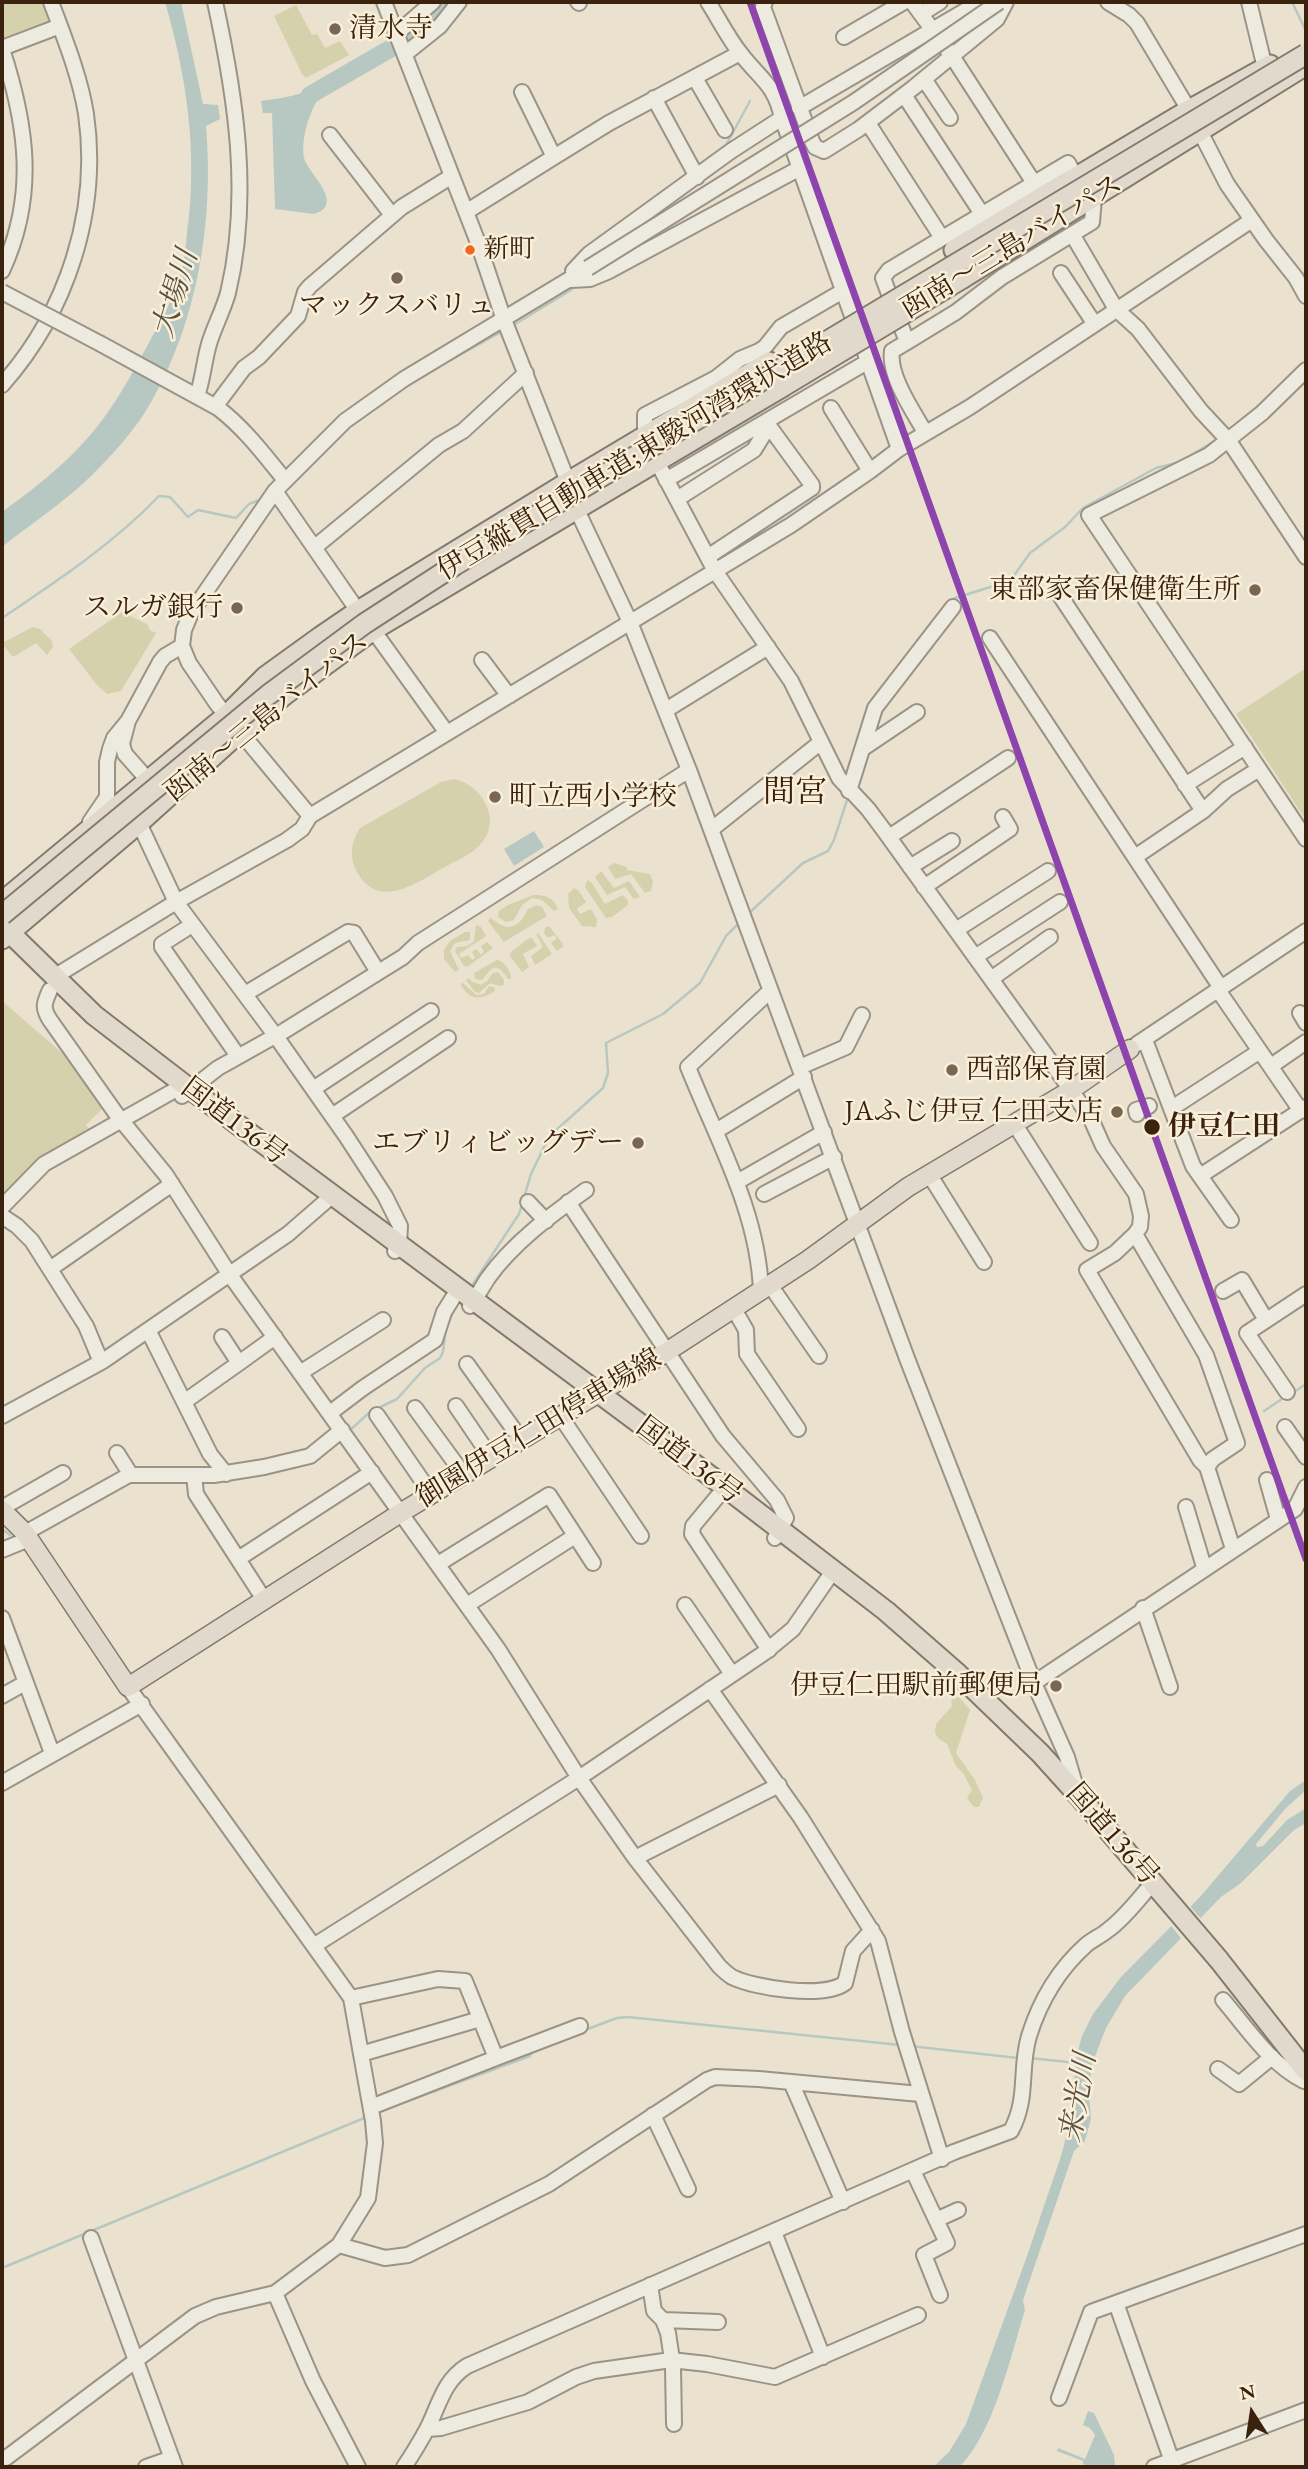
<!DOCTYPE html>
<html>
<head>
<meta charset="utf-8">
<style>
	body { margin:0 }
	#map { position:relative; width:1308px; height:2469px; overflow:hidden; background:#eae2cf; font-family:"EB Garamond",serif }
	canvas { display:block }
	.frame { position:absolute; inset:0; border:4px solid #3a220f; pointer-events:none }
	.north { position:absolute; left:1217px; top:2378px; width:70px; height:70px; -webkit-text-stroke:5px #f9efd8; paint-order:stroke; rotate:348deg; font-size:19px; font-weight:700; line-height:28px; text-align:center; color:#3a220f }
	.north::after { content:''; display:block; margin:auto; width:24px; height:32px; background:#3a220f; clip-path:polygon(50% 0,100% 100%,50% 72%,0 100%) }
</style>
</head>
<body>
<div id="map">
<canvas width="1308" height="2469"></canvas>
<div class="frame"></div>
<div class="north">N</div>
</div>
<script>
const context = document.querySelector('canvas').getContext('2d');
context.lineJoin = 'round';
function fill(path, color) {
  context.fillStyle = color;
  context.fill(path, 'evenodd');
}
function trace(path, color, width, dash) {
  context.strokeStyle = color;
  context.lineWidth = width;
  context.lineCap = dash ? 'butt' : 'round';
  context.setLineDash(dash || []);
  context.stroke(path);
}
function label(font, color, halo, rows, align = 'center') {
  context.font = font + ' "EB Garamond","Noto Serif JP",serif';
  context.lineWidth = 5;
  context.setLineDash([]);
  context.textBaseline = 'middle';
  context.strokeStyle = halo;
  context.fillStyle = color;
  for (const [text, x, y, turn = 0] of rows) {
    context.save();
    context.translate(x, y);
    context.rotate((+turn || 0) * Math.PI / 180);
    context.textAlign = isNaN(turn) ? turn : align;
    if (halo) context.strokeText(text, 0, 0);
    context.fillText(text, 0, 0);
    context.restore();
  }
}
fill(new Path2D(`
	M2,2H45L54,24L6,42L2,31Z
	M296,5L312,35L317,34L325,48L340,41L349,55L306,78L302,74L274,16Z
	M122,612L147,624L150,630L156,633L121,691L107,694L97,685L69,649Z
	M33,627L40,629L52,641L53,647L47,655L36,643L13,657L2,644L4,642Z
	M1306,668V820L1236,714Z
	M454,779C483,785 503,821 480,845C471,855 455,861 443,868C418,882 380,910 358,874C349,858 350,843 360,828L441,782Z
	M614,863L627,867V870L650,874L653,882L651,891L645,893L631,874L615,879L608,867Z
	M601,871L614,888L629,881L640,897L634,899L625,887L607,895L595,877Z
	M587,880L592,883L605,904L623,895L628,901V905L612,917L606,918L585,887Z
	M574,888L578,890L586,902L577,909L580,914L591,909L597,919L596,927L582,926L569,908L568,894Z
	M533,895C544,895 554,897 558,909L554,911L542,900L532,898L522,905L514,920L506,922L498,917L499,911L508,905Z
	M537,905L542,907L547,916L504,942L488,921L491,918C508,933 519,928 528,909Z
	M476,925L481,927L486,936L459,954L461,958L468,955L472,960L475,958L472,952L476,949L481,955L484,952L481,946L487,942L493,948L467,967L464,966L455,951L457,947L467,946L474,941Z
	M549,926L563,944V947L557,951L551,943L557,938L554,935L548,938L544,933L545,928Z
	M465,932H470V940L455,943L450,951L459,970L455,972L444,959V950L450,941Z
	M538,933L552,954L535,965L531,956L543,947L536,934Z
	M529,938H532L537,946L523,954L529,967L522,972L510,956L511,952Z
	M497,960C504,961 512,972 511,979H508C496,961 493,966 482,980L475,979L474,973Z
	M498,972L504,980V985L499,986L490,983L479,993L475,992L466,980L468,978L473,982L481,985L487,981L493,973Z
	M462,982L476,995L484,994L489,986L494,987L495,991C480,1000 472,1001 461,986Z
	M2,1001L83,1071L106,1105L86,1125L91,1131L2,1198Z
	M959,1697L970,1710L956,1753L975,1780L983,1798L979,1807H974L967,1798L972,1790L963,1773L956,1766L947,1744L938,1738L935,1732L936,1724L952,1706L951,1700Z`), '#d4d1ac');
fill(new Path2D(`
	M165,2H181L203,104L218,105L220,119L206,126C214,220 198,321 150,404C136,429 114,453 93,474C66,501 32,523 2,547V512C38,486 76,456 103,419C122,393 137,365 152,337C164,314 176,294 182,269C185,258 186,245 187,233C198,153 187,78 165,2Z
	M326,80L330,86C313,96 298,142 305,161C311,175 345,205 314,214L275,209L272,113H263L261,101C288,97 303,96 326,80Z
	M534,831L544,847L514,866L504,849Z
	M1306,1780V1790L1285,1809L1256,1844L1257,1847L1263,1846L1287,1820L1306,1808V1823L1294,1830L1241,1883L1221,1897L1125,1996L1106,2028L1092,2064L1089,2095L1091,2119L1085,2141L1074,2151L1027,2288L1023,2301L1025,2310C1011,2355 993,2435 959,2467H933L949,2452L966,2424L1027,2256L1062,2153L1070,2120L1077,2054L1082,2036L1093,2014L1121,1977L1200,1897L1290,1791Z
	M1088,2411L1094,2413L1114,2455L1115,2467H1092L1083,2464V2461L1057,2451L1058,2448L1085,2459L1095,2435L1090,2428L1083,2425Z`), '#b7c8c3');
fill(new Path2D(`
	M1188,1904L1203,1921L1183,1941L1169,1923Z`), '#eae2cf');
trace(new Path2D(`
	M1292,2L1306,31
	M725,147L750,101
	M512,326L571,290L573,286
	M420,377L503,331
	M1227,432L1262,403
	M950,602L955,598L1010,581L1030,553L1065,527L1083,508L1156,468L1180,462L1219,438
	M2,618C57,581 113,544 159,496L170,497L188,517L198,510L236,518L249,504L264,498
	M848,770L858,741
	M748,914L803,863L828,851L834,840L847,800
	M473,1284L519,1214L531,1174L545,1145L554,1132L603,1088L608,1073L606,1043L663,1014L700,983L726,936L741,921
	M1294,1392L1306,1384
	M1264,1411L1285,1397
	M348,1432L370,1412L397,1399L425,1368L440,1358L443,1352L446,1328L454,1310
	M2,1529L10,1535
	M585,2030L617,2018L628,2017L900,2045
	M910,2046L1018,2058
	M1029,2058L1078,2063
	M378,2112L530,2056L531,2053L543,2047
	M2,2268L369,2116`), '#b7c8c3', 2.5);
trace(new Path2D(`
	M310,95L414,35L448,2`), '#b7c8c3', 18);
const minor = new Path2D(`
	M384,2L477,240L503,317L568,482L576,508L630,622L689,770L908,1361L1034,1683L1067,1757L1077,1791
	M578,2L579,3
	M708,2C719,19 728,38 741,54C760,79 775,84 782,118L899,449
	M765,2L763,7L812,141L815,147L824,151L859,129L913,88L997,19L1006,2
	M912,2L952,56L1034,183
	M1108,2L1129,15L1137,23L1189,110L1227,184L1266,240L1296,278L1306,296
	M1249,2L1265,68
	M921,14L940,2
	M396,34L433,2
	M844,37L904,2
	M2,48L60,26
	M2,49C27,125 37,196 2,271
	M405,54L440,26L459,2
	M695,78L725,130
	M924,79L950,118
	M904,95L982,214
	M654,98L697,177
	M799,108L980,2
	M868,123L942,238
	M330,135L392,215
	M554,157L609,123L740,53
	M1076,177L1068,163L889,270L883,278L907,342L956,312L1002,277L1092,222L1094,198
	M466,212L554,157L522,92
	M1072,234L1116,309L1138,329L1201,411L1229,441L1306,557
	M573,271L589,254L731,151L782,118
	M1061,273L1094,323
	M571,280L590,279L607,272L800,168
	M907,342L892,351C888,375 913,411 925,432
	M101,344L218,408C244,428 263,453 284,479
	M1306,370L1262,413L1209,455L1089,515L1306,839
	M2,385C67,312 100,211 86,114C80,76 64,37 51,2
	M197,396C203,379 204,361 209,344C214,327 223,311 228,293C251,196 236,98 215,2
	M220,400L244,368L259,357L298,316L305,292L310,286L402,207L452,176
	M831,408L870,471
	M645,437V415L716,378L740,359L759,351L765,347L781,327L843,291
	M656,460L715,571L791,681L839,778L868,809L883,829L1071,1090L1091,1119L1103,1146L1136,1194L1141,1216L1140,1227L1135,1234L1115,1253L1087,1270L1200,1460L1207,1467
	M666,480L867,362
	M275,491L358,611
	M677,499L754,450L765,432L763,424
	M315,547L439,445L463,431L526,373
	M709,556L812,488V485L766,422
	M1059,594L1203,811
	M373,630L447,733
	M990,638L1221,988
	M182,646L189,663L217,704L310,816
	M482,660L509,696
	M666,710L768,647
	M128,721L160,662L165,656L182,646L184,630L191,613L275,491L345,421L404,379L588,268
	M862,749L917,712
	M1185,785L1245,747
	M849,791L875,708L953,607
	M90,822L107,797V762L110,749L114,738L128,721L122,744L125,754L148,780
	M139,823L176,902L275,1035L346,1136L385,1196L400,1226L399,1245L395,1251
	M712,829L821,742
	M889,837L1008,758
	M1135,857L1203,811L1227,789L1259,769
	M910,867L952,841
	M924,887L1010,829L1003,817
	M192,925L162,944V947L238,1056
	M956,930L1048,871
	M975,957L1060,902
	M54,977L176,902L287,840L302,829L310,816L791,525L870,471L899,449L970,407L1252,220
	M991,979L1050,937
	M50,990C44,1003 42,1008 50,1020L117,1115L166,1175L230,1275L498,1649L579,1778L635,1858L719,1966C723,1970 727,1974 732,1977C754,1988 824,1999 845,1983L853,1951L872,1930
	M1218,990L1301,1111
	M245,994L348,932L354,933L378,972
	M1300,1013L1306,1023
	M1145,1040L1193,1166L1200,1176L1306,1107
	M1137,1044L1306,931
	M1271,1066L1306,1042
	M800,1067L846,1047L862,1015
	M313,1089L431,1011
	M182,1096L218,1068L284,1031L403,957L418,943L689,770
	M1172,1108L1260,1051
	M1137,1114L1136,1110L1149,1106
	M332,1116L448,1038
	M1014,1123L1090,1243
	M716,1131L804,1077
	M929,1174L984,1262
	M1200,1176L1231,1220
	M737,1182L824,1132
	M764,1194L834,1157
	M528,1202L546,1221
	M568,1202L723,1436L777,1500L786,1518L775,1538
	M2,1207L44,1164L175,1090
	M2,1216L17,1226L32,1241L86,1326L101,1362
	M1135,1234L1206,1355L1237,1443L1213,1459L1207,1467L1233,1549
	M50,1269L172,1184
	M770,1285L819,1356
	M761,1291C758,1211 717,1140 688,1067L770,991
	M1223,1291L1242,1280L1266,1320
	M470,1306C477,1297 482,1287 488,1278C513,1243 551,1215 586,1190
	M734,1309L746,1330L747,1354L798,1429
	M148,1330L210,1454L226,1474
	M222,1337L239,1363L275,1337
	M467,1364L522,1441
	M300,1373L383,1320
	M1287,1392L1247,1333L1306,1294
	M184,1402L239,1363
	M456,1406L492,1459
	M415,1408L464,1475
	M330,1413L363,1388L435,1340L444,1312L454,1296
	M377,1415L432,1495
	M2,1416L103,1361L288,1234L326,1201
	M561,1417L641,1536
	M1285,1427L1306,1457
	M117,1453L131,1475
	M194,1475L196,1494L265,1601
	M1267,1480L1278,1519
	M718,1496L693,1526L692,1534L769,1650
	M1186,1507L1204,1567
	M2,1508L63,1473
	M25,1533L129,1475H214L264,1467L310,1456L342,1430
	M2,1550L29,1539
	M238,1559L372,1472
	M438,1564L549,1495L593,1563
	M467,1605L575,1536
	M685,1605L732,1674
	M1143,1608L1170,1687
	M2,1618L52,1753
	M1034,1683L1295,1509L1306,1487
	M710,1689L801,1818L878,1941L902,2032L942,2159
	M2,1696L25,1683
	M2,1783L142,1704
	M635,1858L779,1785
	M315,1945L579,1778L764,1653L793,1629L829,1577
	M351,1998L438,1979L465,1981L496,2058L371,2107
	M1223,2000C1247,2028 1270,2064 1304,2081
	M361,2054L480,2019
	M496,2058L580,2026
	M1218,2069L1239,2084L1272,2057
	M791,2082L843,2202
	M653,2115L688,2189
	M913,2171L947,2243L924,2255L940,2295
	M936,2220L958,2210
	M774,2232L823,2357
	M91,2238L175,2467
	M339,2245L385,2258L408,2255L549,2184L707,2080L715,2077L759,2079L920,2094
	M650,2285L654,2311L663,2320L668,2333L673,2366L674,2424
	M275,2293L313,2381L358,2467
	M1116,2303L1174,2467
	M663,2320L718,2322
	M1059,2398L1091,2312L1306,2234
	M427,2429L441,2428L528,2402L576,2377L594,2371L671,2360L707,2364L775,2377L918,2315
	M6,2458L195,2316L216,2307L275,2293L339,2245L368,2198L375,2143L373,2121L351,1998L128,1687
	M146,2467L172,2458
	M404,2467C412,2455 420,2442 427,2429C439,2406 443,2381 467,2366L954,2152L1011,2131C1029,2097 1019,2070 1029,2036C1040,2001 1058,1970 1086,1945C1093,1939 1101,1936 1108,1930C1125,1918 1139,1898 1153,1883
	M1154,2467L1306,2410`);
const major = new Path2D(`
	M2,1510L25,1533L128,1687L402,1512L668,1351L808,1260L908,1187L1071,1090L1130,1049`);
const highway = new Path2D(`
	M954,250L1189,110L1270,65
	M963,278L1306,65
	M2,902L227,715L266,676L320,637L358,611L568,482L769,362
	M2,925L94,1015L190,1089L713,1478L886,1611L958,1674L1040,1753L1078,1795L1219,1960L1306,2071
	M2,939L139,823L241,731L287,693L373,630L782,387`);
trace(minor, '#9b9386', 18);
trace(major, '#827a6d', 21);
trace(highway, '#827a6d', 23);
trace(minor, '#edeae0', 14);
trace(major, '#e1d9cb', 18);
trace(highway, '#e1d9cb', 19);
const minorBridge = new Path2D(`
	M588,268L854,102L999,2
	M2,292L101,344`);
const highwayBridge = new Path2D(`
	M782,387L963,278
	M2,915L268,695L364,624L455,565L579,490L1306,54`);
trace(minorBridge, '#9b9386', 18, []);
trace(highwayBridge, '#827a6d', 23, []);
trace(minorBridge, '#edeae0', 14);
trace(highwayBridge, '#e1d9cb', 19);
trace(new Path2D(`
	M750,2L1306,1559`), '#8e44ad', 7);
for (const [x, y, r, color] of [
	[335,29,7,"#786552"],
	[470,250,6,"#f26522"],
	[397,278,7,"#786552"],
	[1255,590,7,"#786552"],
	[237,608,7,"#786552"],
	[495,797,7,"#786552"],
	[952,1070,7,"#786552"],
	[1117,1112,7,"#786552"],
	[1152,1127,9,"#3a220f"],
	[638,1143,7,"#786552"],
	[1056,1686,7,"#786552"]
]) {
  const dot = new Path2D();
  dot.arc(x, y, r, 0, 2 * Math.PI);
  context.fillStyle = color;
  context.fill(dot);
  trace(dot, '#f9efd8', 2.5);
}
label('26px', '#3a220f', '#f9efd8', [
	["新町",483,250]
], 'left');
label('28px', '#3a220f', '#f9efd8', [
	["清水寺",349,29,"left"],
	["マックスバリュ",397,306,"center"],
	["東部家畜保健衛生所",1241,590],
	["スルガ銀行",223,608],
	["町立西小学校",509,797,"left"],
	["西部保育園",966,1070,"left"],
	["JAふじ伊豆 仁田支店",1103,1112],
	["エブリィビッグデー",624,1143],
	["伊豆仁田駅前郵便局",1042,1686]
], 'right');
label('28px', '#3a220f', '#f9efd8', [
	["函南～三島バイパス",1012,247,-31],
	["伊豆縦貫自動車道;東駿河湾環状道路",635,457,-31],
	["函南～三島バイパス",267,717,-39],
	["国道136号",234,1122,37],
	["御園伊豆仁田停車場線",539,1429,-31],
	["国道136号",689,1461,37],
	["国道136号",1112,1835,49]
]);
label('bold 28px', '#3a220f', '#f9efd8', [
	["伊豆仁田",1168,1127]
], 'left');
label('italic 30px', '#595044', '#f9efd8', [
	["大場川",176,294,-73],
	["来光川",1079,2098,-80]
]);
label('32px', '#3a220f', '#f9efd8', [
	["間宮",795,793]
]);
</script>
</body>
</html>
